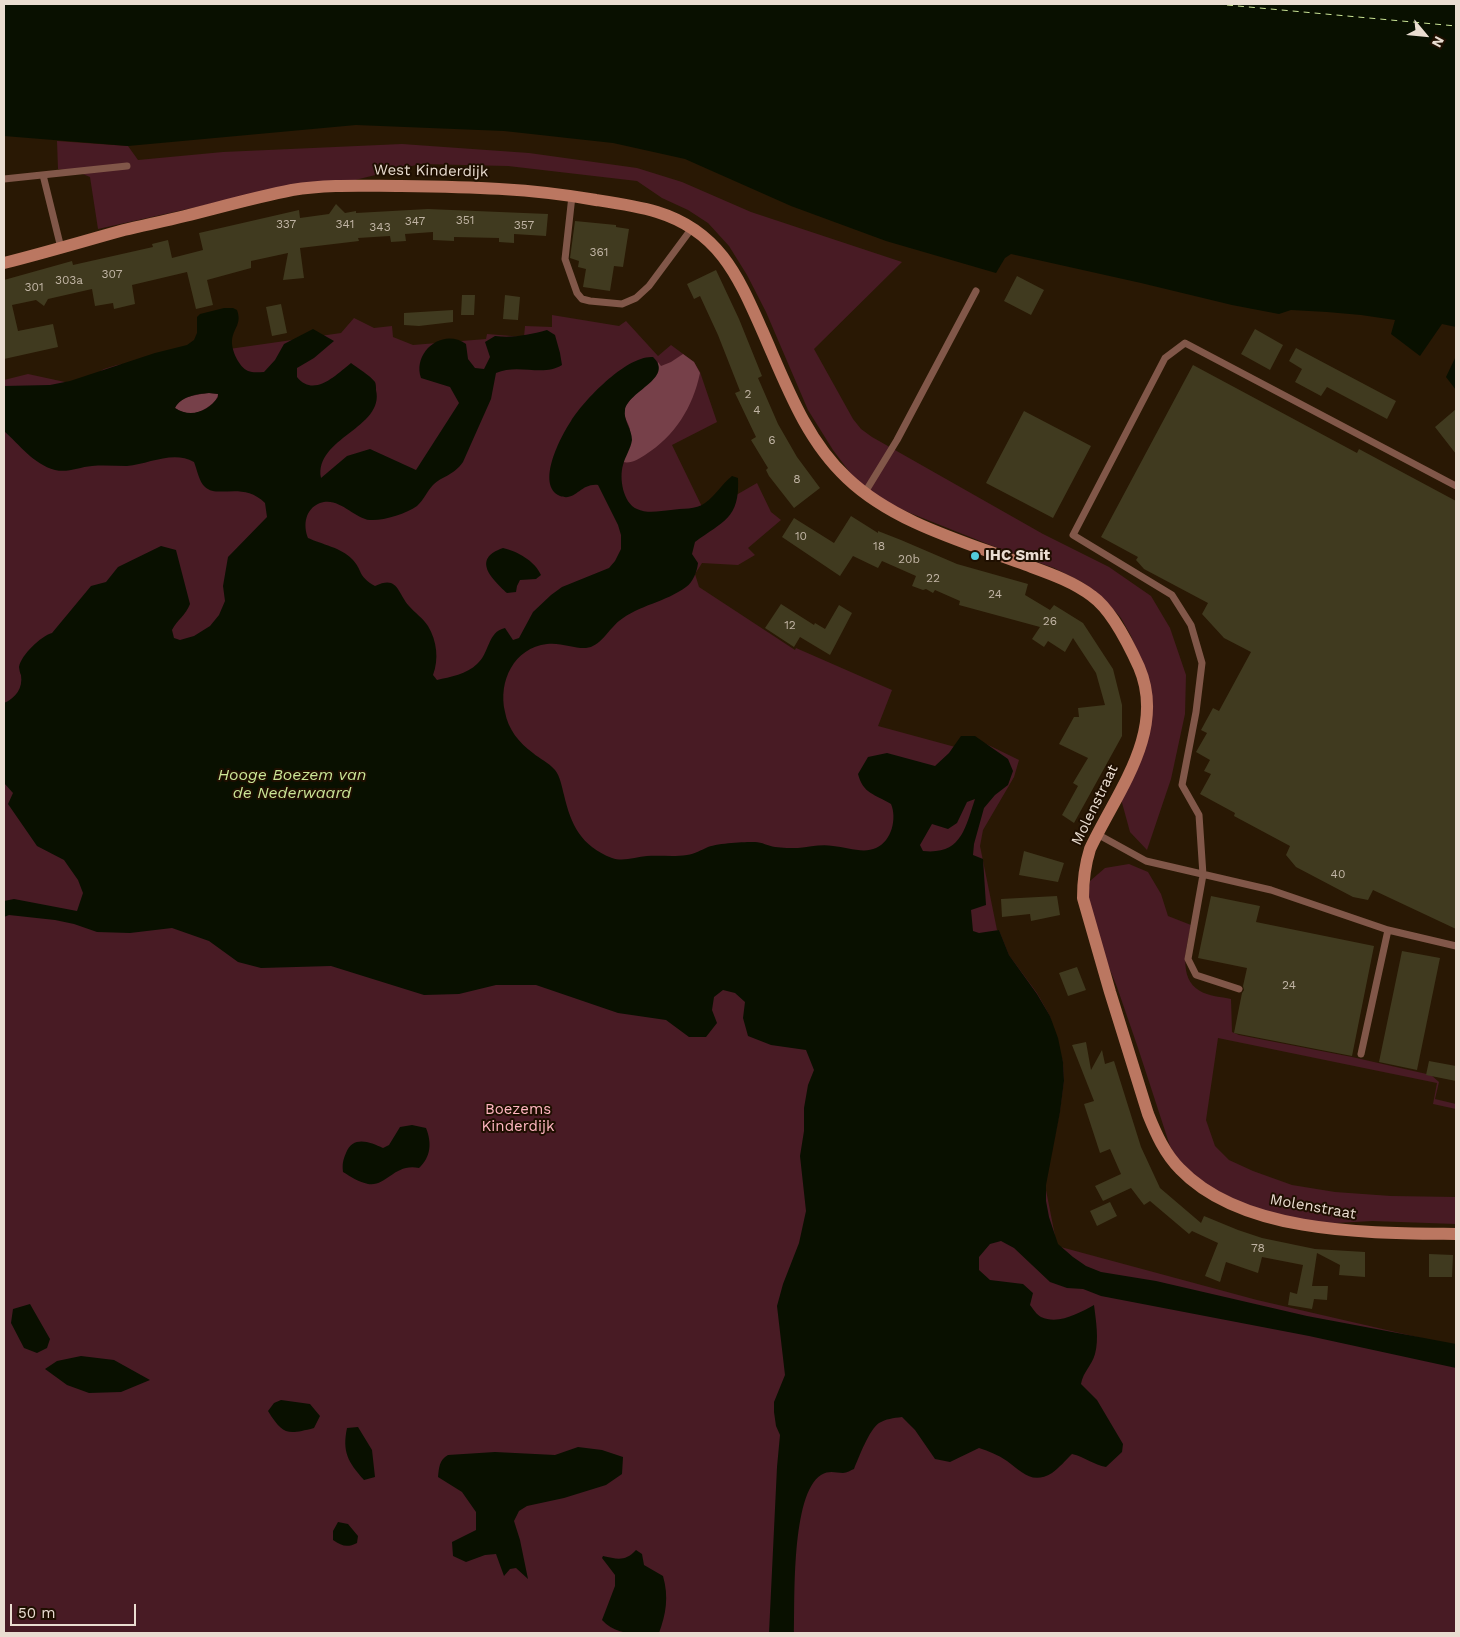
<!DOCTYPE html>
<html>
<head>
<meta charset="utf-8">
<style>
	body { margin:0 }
	#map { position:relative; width:1460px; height:1637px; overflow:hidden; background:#291804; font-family:"Work Sans",sans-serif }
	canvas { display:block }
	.frame { position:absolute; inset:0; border:5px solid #eaddd1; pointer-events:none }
	.north { position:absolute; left:1400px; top:10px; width:50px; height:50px; -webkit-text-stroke:4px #1f0f00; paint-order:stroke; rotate:118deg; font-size:14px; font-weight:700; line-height:20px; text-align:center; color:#eaddd1 }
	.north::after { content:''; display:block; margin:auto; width:18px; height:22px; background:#eaddd1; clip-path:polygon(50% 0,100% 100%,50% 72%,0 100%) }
	.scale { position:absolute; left:10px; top:1604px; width:126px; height:22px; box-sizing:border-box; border:2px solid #eaddd1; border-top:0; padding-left:6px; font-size:15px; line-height:18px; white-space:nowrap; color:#eaddd1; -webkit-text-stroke:4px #1f0f00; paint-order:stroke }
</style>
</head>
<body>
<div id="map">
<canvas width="1460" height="1637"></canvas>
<div class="frame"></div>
<div class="north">N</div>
<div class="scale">50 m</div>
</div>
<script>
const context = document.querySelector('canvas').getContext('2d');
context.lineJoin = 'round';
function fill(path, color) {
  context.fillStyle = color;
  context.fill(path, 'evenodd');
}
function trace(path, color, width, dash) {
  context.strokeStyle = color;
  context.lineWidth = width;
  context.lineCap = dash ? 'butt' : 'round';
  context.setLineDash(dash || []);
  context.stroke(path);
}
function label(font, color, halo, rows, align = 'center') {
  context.font = font + ' "Work Sans",sans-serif';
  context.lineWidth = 4;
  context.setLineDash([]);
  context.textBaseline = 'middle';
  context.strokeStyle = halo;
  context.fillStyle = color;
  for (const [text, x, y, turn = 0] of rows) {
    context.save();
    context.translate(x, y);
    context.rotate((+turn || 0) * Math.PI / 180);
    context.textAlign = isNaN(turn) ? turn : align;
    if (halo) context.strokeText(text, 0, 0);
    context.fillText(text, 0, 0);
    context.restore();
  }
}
fill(new Path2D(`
	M57,141L128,146L138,160L223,152L402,144L529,153L637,168L682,182L751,212L902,262L814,349L853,419L861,429L872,437L1043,534L1109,567L1151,596L1170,628L1186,675L1185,714L1171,779L1147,850L1130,832L1121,799L1138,768L1144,670L1131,636L1121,618L1103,598L1082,582L1054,568L990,545L910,513L879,498L854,478L833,450L808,410L766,312L747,275L729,246L708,223L688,210L662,198L637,181L508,166L420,164L351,181L246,196L98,229L90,177L78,172L58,169Z
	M552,315L619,326L626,321L658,356L671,345L694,362L700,372L717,422L672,445L705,513L757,483L771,512L781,520L748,548L755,555L738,565L702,563L695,574L699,587L795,650L796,648L892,690L878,726L970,751L976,739L1019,760L1014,777L983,830L980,846L997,930H999L1009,955L1037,993L1050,1016L1063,1062L1064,1081L1060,1111L1045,1185L1057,1246L1257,1300L1456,1346V1633H4V380L28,374L65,382L81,383L104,369L117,365L341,333L354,318L374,328L392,326L393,337L413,345L486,339L487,334L524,337L525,326L552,327Z
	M1129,864L1148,872L1161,894L1168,916L1191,925C1187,945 1177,978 1200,991C1208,996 1222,997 1231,999L1232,1032L1239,1035L1352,1057L1431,1075L1439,1082L1435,1099L1456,1104V1109L1433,1104L1437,1083L1218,1038L1206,1120L1215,1146L1229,1160L1253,1171L1292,1185L1335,1192L1391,1196L1456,1197V1224L1372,1221L1318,1224L1280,1216L1225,1197L1183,1169L1170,1146L1138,1048L1117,987L1101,948L1088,895L1090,881L1105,868Z`), '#481b24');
fill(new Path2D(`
	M683,354L694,362L700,373C693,407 675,436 645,455C639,459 631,464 623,462C626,453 630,441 630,431C630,424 622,417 625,408C627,401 652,378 658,370V362L661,366L671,362Z
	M209,393L218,394C217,399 216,400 212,404C199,414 189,417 175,408C181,396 196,395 209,393Z`), '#764049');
fill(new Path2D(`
	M4,4H1456V327L1442,324L1420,356L1391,334L1395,320L1361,315L1327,312L1291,310L1279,314L1232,305L1141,283L1011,254L1005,258L996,273L886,241L791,206L685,159L613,143L504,131L356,125L128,146L4,136Z
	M224,308H233L237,310C242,324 234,327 232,340C231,350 239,367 248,371C253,373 259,372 264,372L275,360L284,344L313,329L334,341L314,358L297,368V377C314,398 336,375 351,363C356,367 371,376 375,382C376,384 376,387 376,390C385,428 314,438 321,478L347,456L370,449L416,470L459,403L450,387L421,378C412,352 443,327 466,344L468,359L475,368L484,369L490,357L485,342L495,336C513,338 529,335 547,330L555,335L560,353L562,365C543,377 518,363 496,373L491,399L463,462C453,476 442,476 433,485C427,491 424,500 417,506C406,514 383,521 370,520C353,518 339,496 320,503C305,509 303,525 308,538C321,544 342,548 352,559C363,570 357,576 375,586C398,575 397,592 409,606C415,613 423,618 428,626C437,641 439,659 433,675L437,680C450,677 467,674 477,664C490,653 487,632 505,628L513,640L519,638L533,612L551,595L562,587L609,568L615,561L621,549V535L618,525L598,485C580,483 576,502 560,496C535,485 561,436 571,421C584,400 627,355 653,357C675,378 628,391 625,410C623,420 632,429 632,440C631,448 625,457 623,465C619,478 623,503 637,509C647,514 661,511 671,510C682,508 696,510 705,503C715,496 722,484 732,476L738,478C740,519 723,521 695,542L692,554L698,563C697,572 693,582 686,587C666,602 639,605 619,621C609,629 600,647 586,648C576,649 560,642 547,644C514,648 498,681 505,712C508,729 519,743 533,753C540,759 548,762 555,770C560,776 562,787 564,795C571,825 581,846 612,858C623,862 636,857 647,856C660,855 673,857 687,855C695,854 701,850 708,847C719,843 744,842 755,842C762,842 768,846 775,847C782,848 791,848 798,848C810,847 821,844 833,846C847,847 863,854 876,848C892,841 897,818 891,804C875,794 863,794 858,774L868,757L887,753L935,766L949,753L961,736H975L1008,759L1013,771L1008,785L995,795L984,808L974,844L973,855L983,859L986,905L971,910L973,931L979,933L999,930L1009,955L1037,994L1050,1016L1058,1038L1063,1062L1064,1081L1060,1112L1046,1185V1201L1049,1217L1058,1244L1073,1257L1086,1266L1101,1272L1156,1281L1307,1316L1456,1344V1368L1309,1336L1101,1296L1083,1289L1067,1288L1050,1282L1014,1248L1001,1241L990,1244L979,1257V1270L990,1280L1023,1284L1033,1293L1030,1305C1033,1309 1037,1315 1041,1317C1059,1325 1079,1313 1094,1305C1096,1321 1099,1339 1095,1354C1092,1365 1083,1372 1081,1384L1097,1400L1123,1444L1122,1452L1106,1467C1094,1465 1085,1457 1072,1454C1066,1460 1059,1468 1052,1473C1032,1485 1022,1472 1007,1461C998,1455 989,1451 979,1448L950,1462L935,1459L915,1430L902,1417C893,1418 886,1419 879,1423C869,1430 859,1457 854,1469C851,1470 847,1473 843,1473C835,1473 830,1470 821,1475C791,1494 795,1600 794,1633H769L777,1467L780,1435L776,1426L774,1412V1402L785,1375L777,1306L783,1284L799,1243L806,1211L800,1156L804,1131V1108L808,1085L814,1070L806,1050L771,1045L748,1036L743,1018L745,1002L735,993L723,990L714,997L712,1010L717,1023L706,1037H689L666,1020L618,1013L536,985H496L459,994L424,995L331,966L261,968L238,962L209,941L172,928L130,933L97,932L74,924L55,920L9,915L4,917V901L14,899L77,911L83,893L78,880L64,860L37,846L8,804L13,793L4,783V703C16,698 23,688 21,675C20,674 19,667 19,667C21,655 41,636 52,633L91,586L106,582L118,567L161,546L176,550L190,604C186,615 177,620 172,630L174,638L180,640L194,636L210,626L219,615L225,601L223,586L228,557L267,517L265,503C243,481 218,499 205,487C199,482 197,469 194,462C173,450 149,464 127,466C115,466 104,465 92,466C79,467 68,473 55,470C33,464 20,445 4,431V386L50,385L70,381L155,353L187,345L194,340L197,333V317L200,314ZM209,393L218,394V397C208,412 190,418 175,408C181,396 197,394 209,393ZM975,799C965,829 961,855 923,851L920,845L932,824L948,829L957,823L967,802Z
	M1456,356V390L1446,377Z
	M503,548C517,551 535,561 541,575L536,579L520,580L517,586L516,592L507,593C492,579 471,559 503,548Z
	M412,1125L426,1128C432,1143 431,1157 419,1168C394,1163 387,1187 368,1184C359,1182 351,1177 343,1172C342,1164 343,1160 346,1153C353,1135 370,1142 383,1148L389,1145L400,1127Z
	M30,1304L50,1339L47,1348L37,1353L24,1348L11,1323L13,1309Z
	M81,1356L114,1360L150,1380L121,1392L89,1393L67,1385L45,1369L57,1361Z
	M281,1400L310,1404L320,1416L314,1428C287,1435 283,1435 268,1411L274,1403Z
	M358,1427L372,1450L375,1477L364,1480C348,1462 342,1452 347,1428Z
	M578,1447L602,1450L623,1457L622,1474L606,1485L564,1498L527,1506L519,1511L514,1521L520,1540L528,1579L516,1568L510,1569L504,1576L496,1554L485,1555L466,1562L453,1556L452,1542L476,1530V1512L462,1492L438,1477C439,1468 439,1460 448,1455L495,1452L555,1455Z
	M338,1522L348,1524L358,1536L357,1543C347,1548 342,1546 333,1540V1531Z
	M636,1550L642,1554L644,1565L663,1576C669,1597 666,1614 659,1633C637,1633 618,1637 602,1620L615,1586V1575L602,1558L603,1556C617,1559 625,1562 636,1550Z`), '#091000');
trace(new Path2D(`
	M1216,4L1456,26`), '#cbe596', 1, [6, 5]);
fill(new Path2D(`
	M336,204L345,213L356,211V213L428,209L548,214L546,236L514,234V243L499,242V238L454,237V241L433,240V232L405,234L406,241L391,242L390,236L358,238L359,241L300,248L304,278L283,280L288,253L251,261V268L207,280L213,305L196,309L187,272L132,285L135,304L114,309L113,303L95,306L92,289L48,299L44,306L36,300L12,305L18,331L53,324L58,347L4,359V280L72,261L73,265L153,247L152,244L168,240L172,258L203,250L199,233L299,210L300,218L329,214Z
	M575,221L616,225V227L629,229L623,267L614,266L610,291L583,287L586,269L578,267L579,261L570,258Z
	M716,270L739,319L762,376L758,378L778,424L797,457L820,488L794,508L769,476L766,470L768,468L751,440L756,437L735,393L740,391L718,335L700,296L694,299L687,284Z
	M1017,276L1044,290L1031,315L1004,301Z
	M462,295H475L474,315H461Z
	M505,295L520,297L518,320L503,319Z
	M281,304L287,333L272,336L266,307Z
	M453,310V322L419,326L404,325V313Z
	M1255,329L1283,345L1270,370L1241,354Z
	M1296,348L1396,401L1387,419L1327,387L1321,396L1295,382L1302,369L1289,361Z
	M1193,365L1357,453L1359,449L1456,501V929L1373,890L1368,900L1353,897L1296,867L1286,855L1290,846L1234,816L1235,813L1200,794L1211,774L1204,771L1210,760L1196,752L1207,733L1201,730L1213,708L1219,711L1251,652L1224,638L1202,614L1208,603L1144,569L1136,560L1138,557L1101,537Z
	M1456,409V454L1435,427Z
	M1024,411L1091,446L1053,518L986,483Z
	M851,516L878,533V531L901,540L957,564L1028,584L1025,595L1050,610L1054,605L1083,623L1113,669L1122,705V736L1074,823L1062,815L1078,786L1073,783L1088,758L1059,744L1074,717H1079L1078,708L1105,705L1096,673L1073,638L1065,652L1048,641L1044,647L1032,639L1040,627L959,605L960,601L935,590L933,593L926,589L923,590L912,586L916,576L882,561L878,568L853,556L840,576L782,537L794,518L834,543Z
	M781,604L814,625L815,623L825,629L839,605L852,613L830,655L800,637L794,647L765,628Z
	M1024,851L1064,863L1058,882L1019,875Z
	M1057,896L1060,915L1031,921L1030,914L1002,917L1001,899Z
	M1211,896L1260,906L1256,922L1374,946L1352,1056L1234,1033L1242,993L1244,990L1243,986L1247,968L1198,958Z
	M1402,951L1440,958L1417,1070L1379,1062Z
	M1077,967L1086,990L1068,996L1059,973Z
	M1086,1042L1091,1070L1102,1050L1105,1064L1114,1061L1141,1147L1160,1188L1201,1223L1204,1216L1238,1230L1262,1238L1315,1249L1365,1252V1277L1339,1275L1340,1265L1317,1253L1312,1286H1328L1327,1300L1314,1299L1312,1309L1288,1305L1290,1292L1297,1294L1303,1265L1262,1257L1258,1273L1226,1262L1220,1282L1205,1276L1218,1243L1192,1231L1189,1234L1150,1201L1144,1205L1131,1188L1103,1201L1095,1186L1121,1174L1110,1149L1100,1153L1084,1104L1094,1101L1072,1045Z
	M1429,1061L1456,1066V1081L1426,1075Z
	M1110,1202L1117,1216L1097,1226L1090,1211Z
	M1429,1254L1453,1255L1452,1277H1429Z`), '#403a1f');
trace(new Path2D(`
	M43,175L61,248
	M4,179L127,166
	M572,196L565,259L577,293L582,299L590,301L622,304L636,298L649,286L692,228
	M864,494L897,440L976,291
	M1097,834L1146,861L1271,890L1388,930L1456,946
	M1239,989L1196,975L1188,959L1203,875L1199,815L1182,785L1196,712L1202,663L1191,625L1172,595L1073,535L1165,358L1185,343L1456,486
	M1361,1054L1388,930`), '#815749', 7);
trace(new Path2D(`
	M4,263C44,253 84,241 124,230C145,225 165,221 185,216C221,207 256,197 292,190C328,184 365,186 401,186C468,187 530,188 596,200C616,203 637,206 657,212C719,231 738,276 762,330C785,382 805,439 847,478C893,522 962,541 1021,563C1045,572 1071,580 1092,596C1112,610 1129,645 1139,667C1167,732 1116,793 1090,849C1085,865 1083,880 1083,898L1110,992L1148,1114C1156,1134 1165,1154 1180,1169C1243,1235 1372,1233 1456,1234`), '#bb7761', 12);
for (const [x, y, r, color] of [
	[975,556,5,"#53cbdb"]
]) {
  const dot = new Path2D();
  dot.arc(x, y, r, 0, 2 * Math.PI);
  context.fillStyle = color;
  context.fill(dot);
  trace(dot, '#1f0f00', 2);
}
label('12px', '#c0b4a4', null, [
	["351",465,220],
	["347",415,221],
	["337",286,224],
	["341",345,224],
	["357",524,225],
	["343",380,227],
	["361",599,252],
	["307",112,274],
	["303a",69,280],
	["301",34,287],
	["2",748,394],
	["4",757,410],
	["6",772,440],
	["8",797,479],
	["10",801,536],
	["18",879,546],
	["20b",909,559],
	["22",933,578],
	["24",995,594],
	["26",1050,621],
	["12",790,625],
	["40",1338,874],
	["24",1289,985],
	["78",1258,1248]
]);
label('15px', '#eaddd1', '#1f0f00', [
	["West Kinderdijk",431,171,1],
	["Molenstraat",1095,805,-64],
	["Molenstraat",1313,1207,10]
]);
label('bold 15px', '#eaddd1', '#1f0f00', [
	["IHC Smit",985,556]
], 'left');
label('15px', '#ffb6c0', '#1f0f00', [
	["Boezems",518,1110],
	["Kinderdijk",518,1127]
]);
label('italic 16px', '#cbe596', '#1f0f00', [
	["Hooge Boezem van",292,775],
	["de Nederwaard",292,793]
]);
</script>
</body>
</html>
